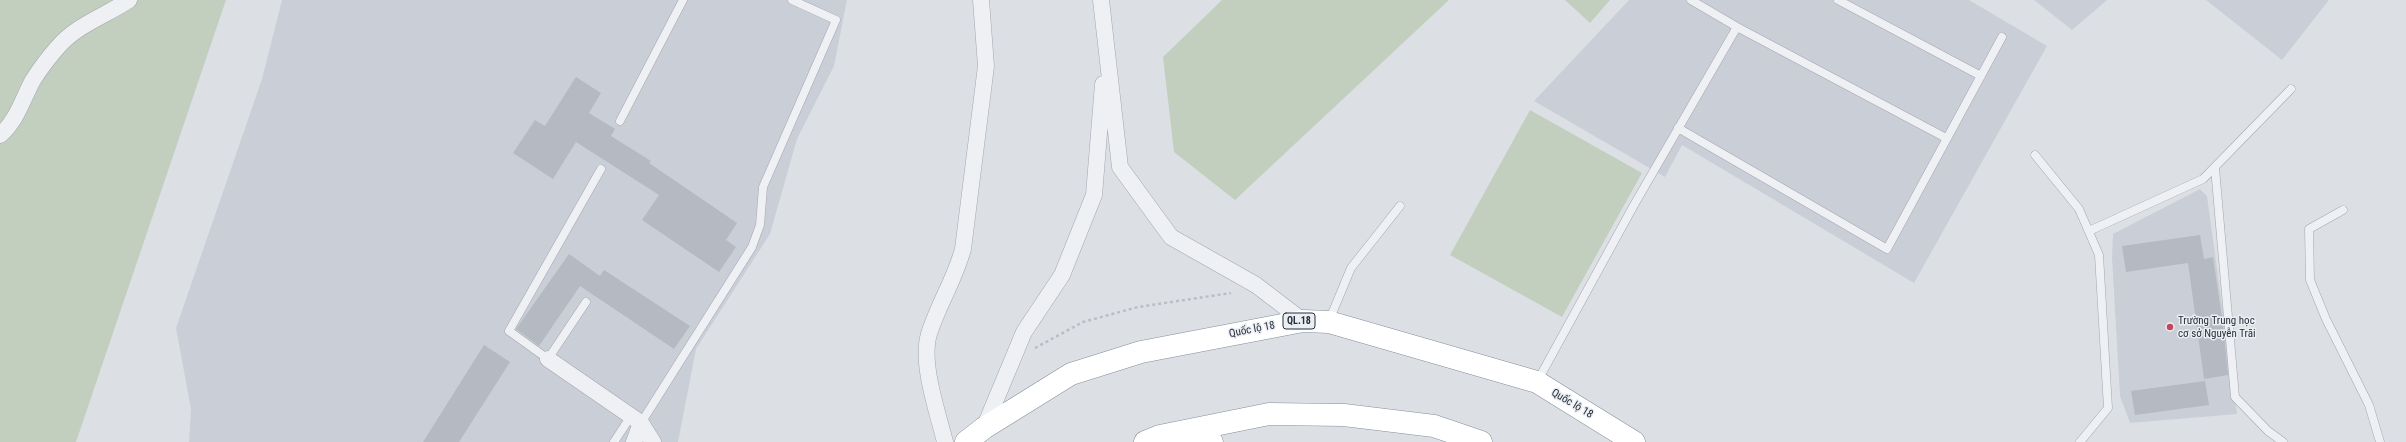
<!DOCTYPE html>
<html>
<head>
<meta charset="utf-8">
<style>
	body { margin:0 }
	canvas { display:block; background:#dce0e5 }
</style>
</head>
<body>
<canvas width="2406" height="442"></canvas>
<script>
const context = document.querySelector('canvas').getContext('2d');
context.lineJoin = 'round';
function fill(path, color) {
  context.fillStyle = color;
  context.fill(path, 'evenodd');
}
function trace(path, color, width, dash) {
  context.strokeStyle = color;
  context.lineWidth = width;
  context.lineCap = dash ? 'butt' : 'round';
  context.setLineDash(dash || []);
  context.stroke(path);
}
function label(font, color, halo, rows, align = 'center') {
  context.font = font + ' "Roboto Condensed",sans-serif';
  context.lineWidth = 3;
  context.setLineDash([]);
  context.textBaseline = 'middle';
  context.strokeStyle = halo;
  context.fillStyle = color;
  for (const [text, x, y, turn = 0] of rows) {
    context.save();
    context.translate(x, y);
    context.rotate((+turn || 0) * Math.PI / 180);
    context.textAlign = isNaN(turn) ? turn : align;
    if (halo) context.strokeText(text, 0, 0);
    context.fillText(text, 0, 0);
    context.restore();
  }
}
fill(new Path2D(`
	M282,0H847L834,66L797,139L770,234L696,349L678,442H189L191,409L176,328L262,79Z
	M1629,0H1969L2047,46L1914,283L1682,145L1665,177L1534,101Z
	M2034,0H2107L2072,30Z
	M2206,0H2329L2282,60Z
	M2200,189L2207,196L2237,414L2130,423L2120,396L2112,258L2113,234Z`), '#cacfd7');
fill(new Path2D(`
	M0,0H226L76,442H0Z
	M1222,0H1449L1235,200L1174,152L1163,57Z
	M1565,0H1610L1590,23Z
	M1530,110L1642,173L1562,317L1450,255Z`), '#c2cfbe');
fill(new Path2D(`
	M576,77L601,93L589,113L615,129L611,136L651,161L649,163L737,223L726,240L736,247L719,272L642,220L659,195L576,142L553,179L513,153L535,120L545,126Z
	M2200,235L2204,259L2213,257L2223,324L2228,375L2204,379L2188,263L2126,272L2122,246Z
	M569,254L600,276L604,270L690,326L674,349L580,286L539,346L516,329Z
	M484,345L510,362L459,442H423Z
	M2205,381L2209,405L2135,415L2131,391Z`), '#b4b9c2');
const lane = new Path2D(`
	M1691,0L1737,27L1946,138
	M1838,0L1981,76
	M620,121L683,0
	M1678,128L1887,249L2002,37
	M2035,155L2079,209L2099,255L2108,408L2080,442
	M2215,168L2235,397L2268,431L2283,442
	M2343,210L2309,229L2310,280L2326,319L2369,405L2380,442
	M2089,231L2203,179L2291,89
	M586,302L548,359L509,331L601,169
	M1329,321L1351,268L1400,206
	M1537,382L1634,205L1737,27
	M641,423L752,247L760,225L763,187L836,20L792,0
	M614,442L631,416`);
const street = new Path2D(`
	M1101,0L1120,167L1171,237L1256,285L1303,321
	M0,135C17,121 23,98 33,80C40,69 49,57 57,48C76,25 105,16 129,0
	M548,359L641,423L653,442
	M984,428L1024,332L1062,275L1094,195L1103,84
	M634,442L641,423
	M945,442C938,413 920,363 929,334C938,305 955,279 963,249L986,66L981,0`);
const highway = new Path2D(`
	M1179,438L1212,442
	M966,442L984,428L1071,374L1141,352L1303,321L1329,322L1537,382L1634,442
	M1145,442L1160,436L1269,414L1344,415L1434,426L1481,442`);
trace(lane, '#a2a7af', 9);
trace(street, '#a2a7af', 17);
trace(highway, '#848e9b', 23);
trace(new Path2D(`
	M1035,348L1083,322L1138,307L1231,293`), '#babec4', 2.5, [3, 3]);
trace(lane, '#eef0f4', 8);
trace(street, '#eef0f4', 16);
trace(highway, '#fff', 22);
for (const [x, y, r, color] of [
	[2170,327,4,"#c5475b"]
]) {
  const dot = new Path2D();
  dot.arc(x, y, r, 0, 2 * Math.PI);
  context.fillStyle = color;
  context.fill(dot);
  trace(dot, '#ebeff3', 1.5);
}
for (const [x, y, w] of [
	[1299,321,32]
]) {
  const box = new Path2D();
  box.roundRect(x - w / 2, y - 8, w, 16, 3);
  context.fillStyle = '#ebeff3';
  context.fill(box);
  trace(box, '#272e3b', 1);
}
label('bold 10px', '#272e3b', null, [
	["QL.18",1299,321]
]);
label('11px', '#272e3b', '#ebeff3', [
	["Trường Trung học",2178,321],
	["cơ sở Nguyễn Trãi",2178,334]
], 'left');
label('11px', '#272e3b', '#ebeff3', [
	["Quốc lộ 18",1252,330,-11],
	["Quốc lộ 18",1572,404,31]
]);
</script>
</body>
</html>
